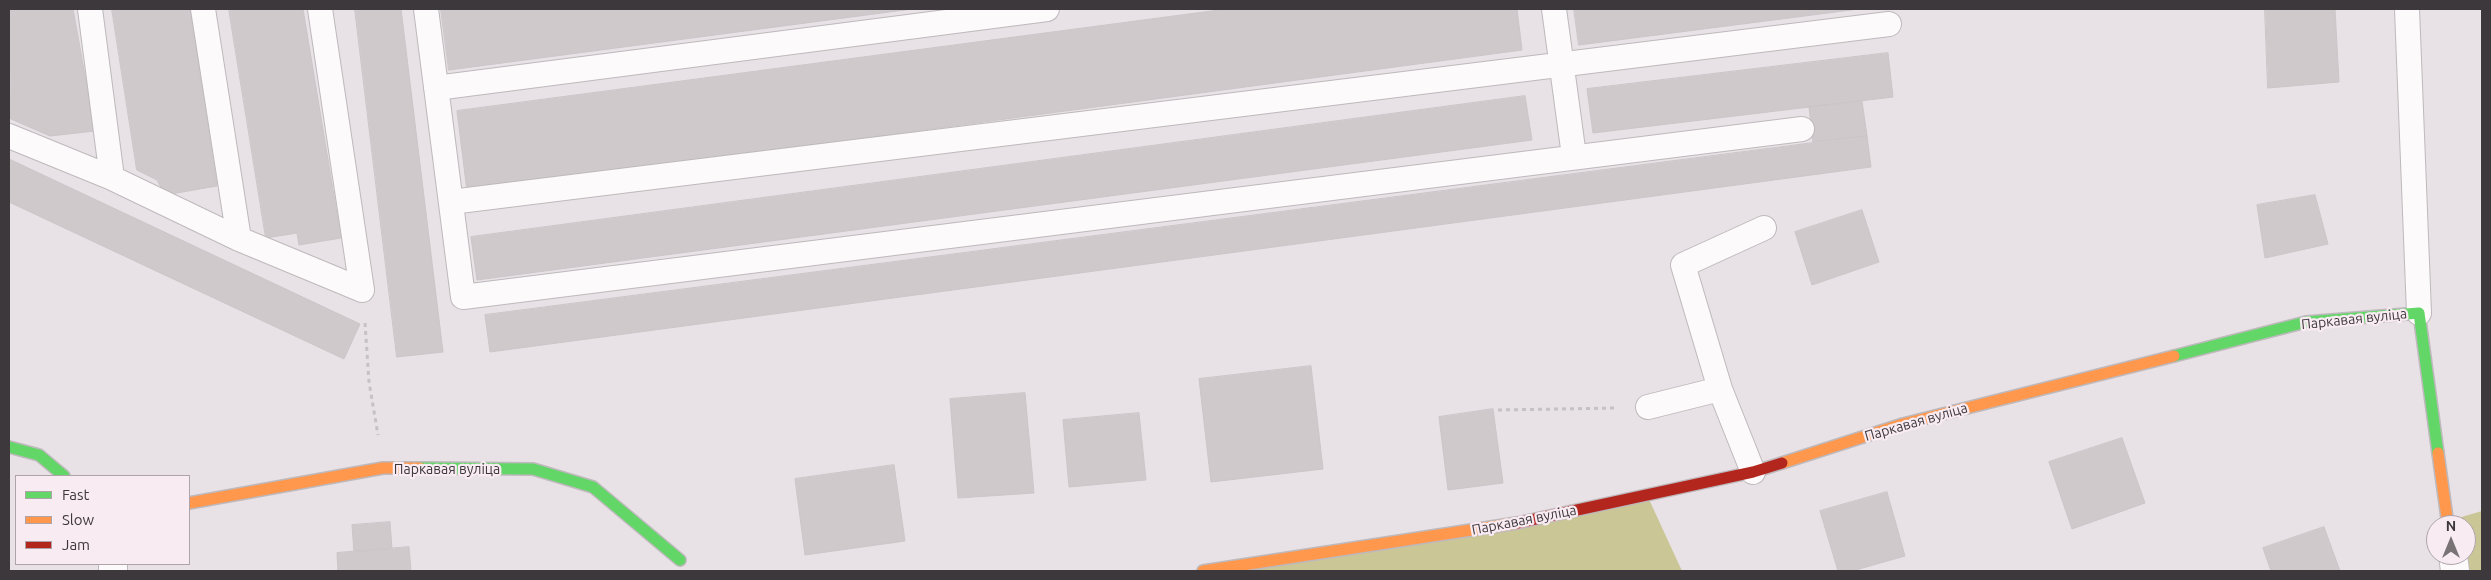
<!DOCTYPE html>
<html>
<head>
<meta charset="utf-8">
<style>
	body { margin:0 }
	#map { position:relative; width:2491px; height:580px; overflow:hidden; background:#e8e1e5; font-family:Ubuntu,sans-serif }
	canvas { display:block }
	.frame { position:absolute; inset:0; border:10px solid #3d383b; pointer-events:none }
	.legend { position:absolute; left:15px; top:475px; width:175px; height:90px; box-sizing:border-box; background:#f8ebf2; border:1px solid #ada3a9; margin:0; padding:6px 9px; list-style:none; font-size:15px; color:#3d383b }
	.legend li { display:flex; align-items:center; gap:10px; height:25px }
	.legend b { width:25px; border:1px solid #ada3a9 }
	.north { position:absolute; left:2426px; top:515px; width:50px; height:50px; box-sizing:border-box; background:#f8ebf2; border:1px solid #ada3a9; border-radius:50%; rotate:0deg; font-size:14px; font-weight:700; line-height:20px; text-align:center; color:#3d383b }
	.north::after { content:''; display:block; margin:auto; width:18px; height:22px; background:#797376; clip-path:polygon(50% 0,100% 100%,50% 72%,0 100%) }
</style>
</head>
<body>
<div id="map">
<canvas width="2491" height="580"></canvas>
<div class="frame"></div>
<ul class="legend">
<li><b style="height:6px;background:#63d668"></b>Fast</li>
<li><b style="height:6px;background:#ff974d"></b>Slow</li>
<li><b style="height:6px;background:#b3261e"></b>Jam</li>
</ul>
<div class="north">N</div>
</div>
<script>
const context = document.querySelector('canvas').getContext('2d');
context.lineJoin = 'round';
function fill(path, color) {
  context.fillStyle = color;
  context.fill(path, 'evenodd');
}
function trace(path, color, width, dash) {
  context.strokeStyle = color;
  context.lineWidth = width;
  context.lineCap = dash ? 'butt' : 'round';
  context.setLineDash(dash || []);
  context.stroke(path);
}
function label(font, color, halo, rows, align = 'center') {
  context.font = font + ' Ubuntu,sans-serif';
  context.lineWidth = 4.5;
  context.setLineDash([]);
  context.textBaseline = 'middle';
  context.strokeStyle = halo;
  context.fillStyle = color;
  for (const [text, x, y, turn = 0] of rows) {
    context.save();
    context.translate(x, y);
    context.rotate((+turn || 0) * Math.PI / 180);
    context.textAlign = isNaN(turn) ? turn : align;
    if (halo) context.strokeText(text, 0, 0);
    context.fillText(text, 0, 0);
    context.restore();
  }
}
fill(new Path2D(`
	M1647,495L1682,571H1203Z
	M2482,511V571H2455L2466,555V525H2448V521Z`), '#cbc696');
const building = new Path2D(`
	M9,9H73L95,131L50,136L11,119Z
	M112,9H190L217,186L165,195L157,180L137,170Z
	M229,9H303L341,238L299,245L297,233L266,238Z
	M355,9H401L443,352L397,357Z
	M441,9H912L449,70Z
	M1227,9H1517L1522,50L467,191L457,111Z
	M1574,9H1859L1579,45Z
	M2265,9H2335L2339,82L2268,88Z
	M1888,53L1893,97L1593,133L1587,89Z
	M1525,96L1532,140L477,280L471,237Z
	M1862,101L1867,136L1813,142L1809,107Z
	M1867,136L1871,167L490,352L485,315Z
	M9,159L360,324L344,359L9,202Z
	M2315,195L2328,244L2265,258L2257,205Z
	M1862,210L1879,262L1812,285L1795,232Z
	M1311,366L1323,469L1211,482L1199,379Z
	M1025,393L1034,493L958,498L950,399Z
	M1493,409L1503,483L1448,490L1439,417Z
	M1139,413L1146,480L1069,487L1063,420Z
	M2122,438L2145,503L2072,529L2049,462Z
	M894,465L905,541L805,555L795,479Z
	M1887,492L1905,556L1852,571H1838L1820,511Z
	M390,522L392,549L354,552L352,525Z
	M2324,527L2340,571H2271L2263,548Z
	M409,547L411,571H338L337,553Z`);
fill(building, '#cfc9cc');
trace(building, '#cbc5c8', 1);
const lane = new Path2D(`
	M90,9L112,178
	M203,9L239,239
	M320,9L362,290
	M426,9L463,297L1802,129
	M1554,9L1574,156
	M2407,9L2419,313
	M436,88L1047,9
	M9,136L112,178L239,239L362,290
	M451,202L1889,24
	M1648,407L1720,389
	M1753,472L1720,389L1683,265L1764,228`);
const street = new Path2D(`
	M2453,555L2455,571
	M113,564V571`);
const fast = new Path2D(`
	M2174,356L2306,322L2419,313L2438,453
	M9,447L39,455L64,476
	M420,468L533,469L593,487L680,560`);
const slow = new Path2D(`
	M2438,453L2448,525
	M1782,463L1903,424L2174,356
	M189,503L383,468H420
	M1203,571L1517,523`);
const jam = new Path2D(`
	M1517,523L1753,472L1782,463`);
trace(lane, '#beb9bc', 26);
trace(street, '#beb9bc', 30);
trace(fast, '#beb9bc', 14);
trace(slow, '#beb9bc', 14);
trace(jam, '#beb9bc', 14);
trace(new Path2D(`
	M365,323L369,382L378,435
	M1498,410L1617,408`), '#c5c2c3', 3, [4, 4]);
trace(lane, '#fcfafb', 24);
trace(street, '#fcfafb', 28);
trace(fast, '#63d668', 11);
trace(slow, '#ff974d', 11);
trace(jam, '#b3261e', 11);
label('14px', '#3d383b', '#f8ebf2', [
	["Паркавая вуліца",2354,319,-6],
	["Паркавая вуліца",1916,422,-16],
	["Паркавая вуліца",447,469],
	["Паркавая вуліца",1524,520,-11]
]);
</script>
</body>
</html>
